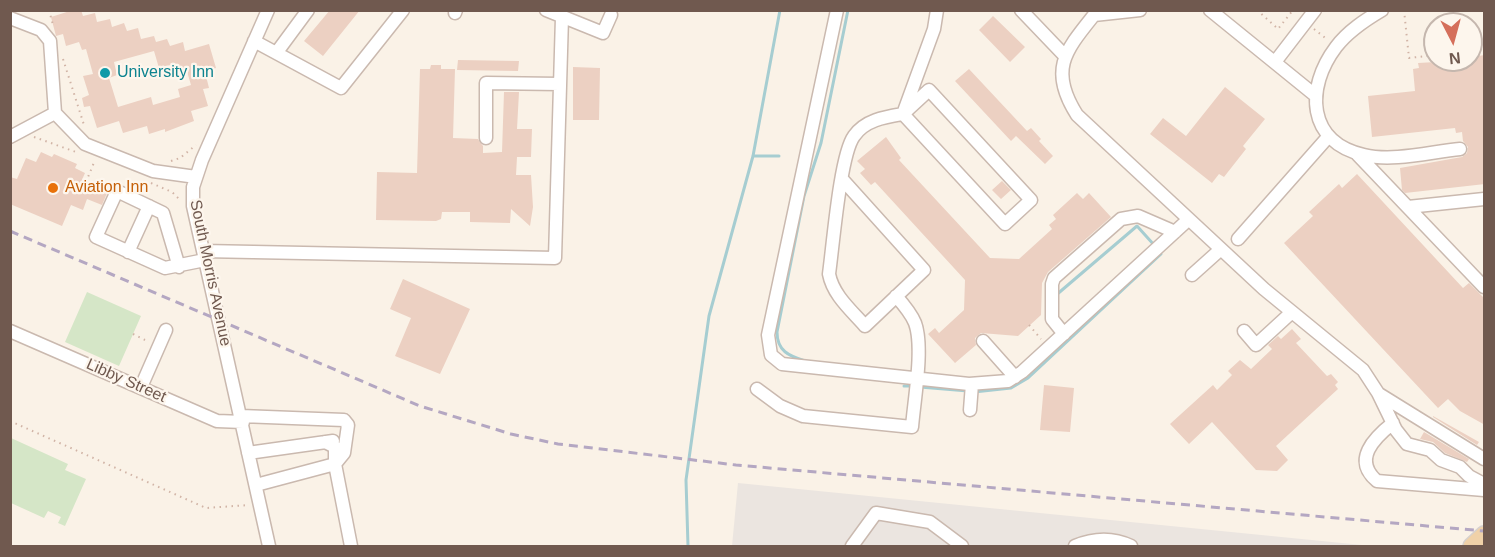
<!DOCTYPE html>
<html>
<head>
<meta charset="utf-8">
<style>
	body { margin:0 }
	#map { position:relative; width:1495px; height:557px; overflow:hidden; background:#faf2e7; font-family:Helvetica,sans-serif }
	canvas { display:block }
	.frame { position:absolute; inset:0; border:12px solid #70594f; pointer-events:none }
	.north { position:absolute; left:1423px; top:12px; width:60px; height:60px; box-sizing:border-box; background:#fdf6ed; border:2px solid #c5b7ae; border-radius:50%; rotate:174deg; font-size:16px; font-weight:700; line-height:24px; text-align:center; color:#70594f }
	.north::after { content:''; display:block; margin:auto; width:21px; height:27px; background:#d56f5b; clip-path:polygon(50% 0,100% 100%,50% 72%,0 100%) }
</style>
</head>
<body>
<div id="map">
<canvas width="1495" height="557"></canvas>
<div class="frame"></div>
<div class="north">N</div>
</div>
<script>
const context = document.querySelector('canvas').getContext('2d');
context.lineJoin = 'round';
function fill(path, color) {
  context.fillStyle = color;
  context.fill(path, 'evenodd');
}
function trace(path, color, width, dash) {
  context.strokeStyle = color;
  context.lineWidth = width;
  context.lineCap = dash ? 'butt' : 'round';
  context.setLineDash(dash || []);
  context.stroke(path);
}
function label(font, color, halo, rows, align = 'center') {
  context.font = font + ' Helvetica,sans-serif';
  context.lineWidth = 4.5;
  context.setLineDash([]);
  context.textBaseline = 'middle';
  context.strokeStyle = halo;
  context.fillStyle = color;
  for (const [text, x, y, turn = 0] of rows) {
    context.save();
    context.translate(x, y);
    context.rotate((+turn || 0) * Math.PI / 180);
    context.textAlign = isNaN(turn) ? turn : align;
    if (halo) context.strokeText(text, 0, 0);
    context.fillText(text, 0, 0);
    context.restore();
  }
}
fill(new Path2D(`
	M738,483L1372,546H732Z`), '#ebe5e0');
fill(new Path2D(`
	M87,292L141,316L119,366L65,342Z
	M11,438L68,464L65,470L86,479L65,526L58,523L61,517L48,511L44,518L11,503Z`), '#d5e6c7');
trace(new Path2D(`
	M753,156H779
	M1055,296L1137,226L1155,246
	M805,361C789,356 777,351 777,332L804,196L821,143L848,10
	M904,386H914
	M920,387L968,391
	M974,392L1011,388L1028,378L1161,254L1159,251
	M688,546L686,480L709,316L753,156L780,10`), '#a6cdd1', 3);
fill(new Path2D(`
	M73,10H81L83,16L95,13L97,22L110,19L112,27L124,23L127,31L138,28L141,39L154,36L156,42L167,39L170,46L183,42L185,51L209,44L216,68L205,72L209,88L203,89L208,106L191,111L194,121L165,132V129L149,134L147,126L123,133L119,121L97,128L90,106L84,107L82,98L89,95L83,76L93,74L86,49L82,50L79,42L66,46L63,34L56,36L51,17ZM154,51L159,68L170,65L172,72L186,68L191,85L178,89L180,97L153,105L151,97L118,107L109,78L117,75L114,62Z
	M330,10H360L323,56L304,41Z
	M993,16L1025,47L1010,62L979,30Z
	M1485,55V184L1405,193L1402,190L1400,168L1462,157L1467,153L1468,147L1463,141L1462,132L1456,133L1455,128L1372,137L1368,96L1415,91L1413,69L1419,68L1418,63L1471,60V57Z
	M458,60L519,61L518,71L457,70Z
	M431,65H441V69H455L453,138L478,139L483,146V153L502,152L504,92H519L517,129H532L531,157H517L516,175H531L533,207L530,226L511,209L510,223L470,222V212H442L441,219L436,221L376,220L377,172L417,173L420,69H430Z
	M573,67L600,68L599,120H573Z
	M969,69L1027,131L1031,128L1041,139L1039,141L1053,156L1045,164L1016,136L1011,141L955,81Z
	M1225,87L1265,119L1243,146L1246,149L1224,177L1219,174L1212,183L1150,134L1163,118L1186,136Z
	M886,137L901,158L899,160L990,258L1019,259L1052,229L1049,225L1056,219L1053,215L1077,193L1083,199L1089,193L1111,217L1048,272L1042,283L1041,315L1018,336L981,333L975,338L976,345L955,363L928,334L935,328L939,333L964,310L965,280L875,182L871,185L860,173L865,169L857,161Z
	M41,152L52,157L54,154L77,164L75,168L85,173L81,182L107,193L102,205L87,199L83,210L71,205L62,226L10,204V177L17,179L26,158L36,162Z
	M1357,174L1463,288L1469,283L1485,299V425L1460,411L1448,399L1438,408L1284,243L1313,216L1309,212L1339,184L1342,188Z
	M1002,181L1011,190L1001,199L992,190Z
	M403,279L470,309L440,374L395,356L411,318L390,309Z
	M1292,329L1301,339L1296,343L1327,376L1331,374L1338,382L1335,385L1338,389L1276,446L1288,460L1277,471L1256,470L1212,422L1189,444L1170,424L1213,385L1217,390L1232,375L1228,371L1240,360L1251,369L1272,349L1268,345L1278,336L1281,339Z
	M1044,385L1074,388L1070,432L1040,430Z
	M1433,416L1479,442L1477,445L1433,417Z
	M1424,432L1469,459L1467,462L1445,453L1433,442L1420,439Z`), '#ecd0c2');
const minor = new Path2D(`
	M268,10L202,160L193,187V206L269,546
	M546,10L603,33L611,15
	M837,10L768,335L771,355L782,364L969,384L1008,381L1022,372L1189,219
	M1021,10L1065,56
	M1098,10C1067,49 1047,68 1077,115L1264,289L1363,370L1378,393L1396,430L1407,444L1430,450L1441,460L1460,467L1469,476L1484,484
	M1210,10L1316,96
	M1382,10C1365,20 1348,31 1336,47C1305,88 1307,142 1364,155C1393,162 1430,152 1460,149
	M455,13L456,10
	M1094,15L1140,10
	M10,18L41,30L50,41L55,113
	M254,41L341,88L403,10
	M277,52L308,10
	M1275,62L1315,10
	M929,90L1031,200L1005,224L903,114Z
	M55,113L85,144L153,171L196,177
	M10,137L55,113
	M486,138V83L560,84
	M1357,154L1484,287
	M842,179L924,270L865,326C851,310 833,295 829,274C833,246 840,155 854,136C865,120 885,117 903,114L934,29L937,10
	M1408,207L1484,199
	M1238,239L1328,137
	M203,251L555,258L562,17
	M128,252L149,206
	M179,267L163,213L117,191L96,237L165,268L205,260
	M1192,275L1221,249
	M10,331L217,421L243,422
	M1244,331L1256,345L1292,312
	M1064,334L1052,319V284L1054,278L1121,219L1138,216L1175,232
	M983,341L1015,377
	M141,387L166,330
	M757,389L780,406L803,416L912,427C914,401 924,347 915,323C911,313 904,305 896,296
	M1379,394L1484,459
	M970,410L972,384
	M241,416L344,420L348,425L344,453L335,464L351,546
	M1393,423C1374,438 1352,460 1377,481L1484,490
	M248,453L333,441
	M256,485L335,464V447L325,442
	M852,546L876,513L930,522L962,546
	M1075,546C1094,538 1112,537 1131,546`);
const major = new Path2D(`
	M1471,546L1484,534`);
trace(minor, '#cab9af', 15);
trace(major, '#d7d1ce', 18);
trace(new Path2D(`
	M49,10L53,25
	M1257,10L1278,29L1293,10
	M1404,10L1409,58L1435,55
	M1314,29L1328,40
	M1471,51L1484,50
	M63,59L84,125
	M34,137L76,152
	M171,161L180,158L196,145
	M86,182L95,160
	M151,183L172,192L181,201
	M1029,325L1041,339
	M133,334L145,340
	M10,421L206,508L249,505`), '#d1b4a6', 2, [1.5, 4.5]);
trace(minor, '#fff', 12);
trace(major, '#f0d1a8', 15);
trace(new Path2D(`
	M10,231L420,406L511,434L558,444L736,465L1484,531`), '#b4a7c2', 3, [9, 6]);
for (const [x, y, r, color] of [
	[105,73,6,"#0f9aa8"],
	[53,188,6,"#e8710a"]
]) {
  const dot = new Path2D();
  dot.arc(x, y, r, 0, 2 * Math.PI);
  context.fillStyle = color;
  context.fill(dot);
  trace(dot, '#fdf6ed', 2);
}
label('16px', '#0d838f', '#fdf6ed', [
	["University Inn",117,73]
], 'left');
label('16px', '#c56008', '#fdf6ed', [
	["Aviation Inn",65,188]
], 'left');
label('16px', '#70594f', '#fdf6ed', [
	["South Morris Avenue",210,273,78],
	["Libby Street",126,381,24]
]);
</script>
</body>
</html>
